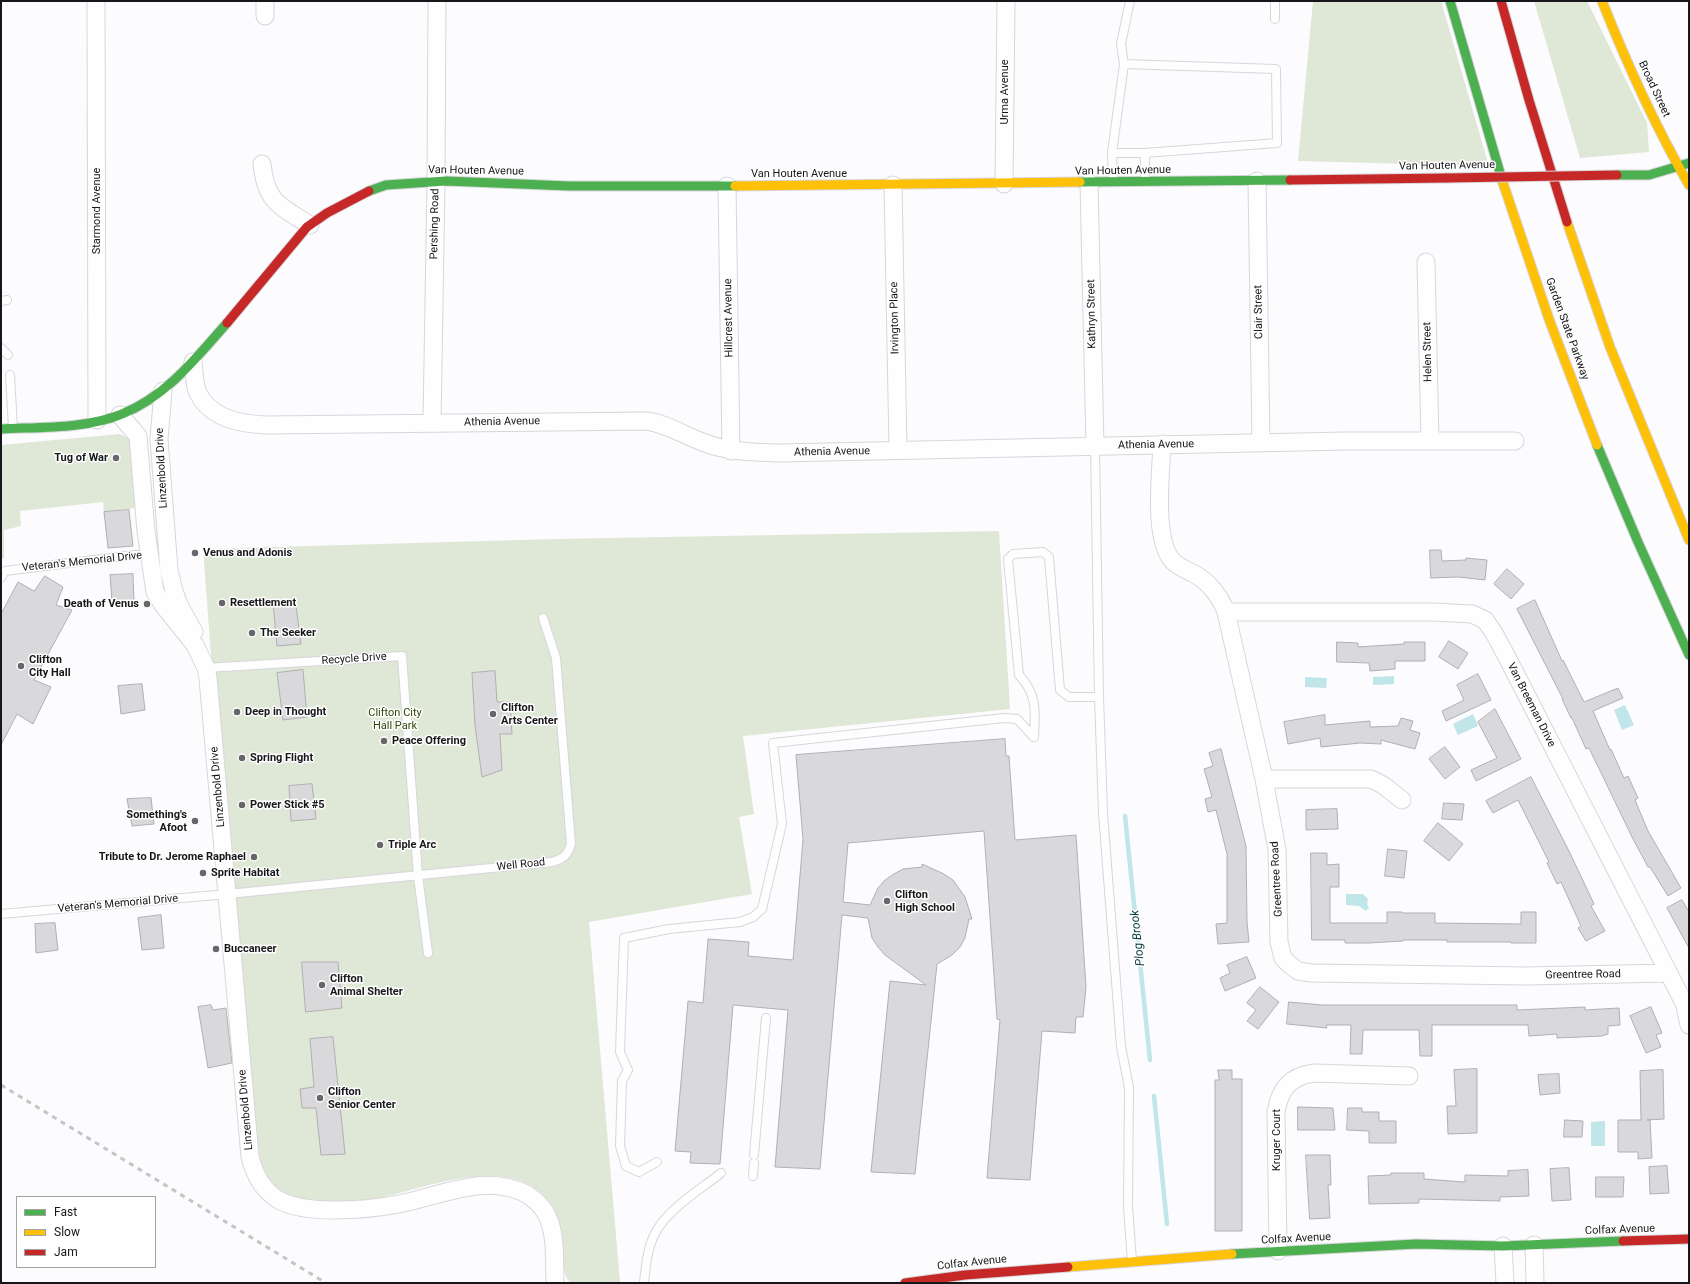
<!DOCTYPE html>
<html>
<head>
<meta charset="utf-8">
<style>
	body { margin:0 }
	#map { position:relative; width:1690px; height:1284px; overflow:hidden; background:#fcfbfe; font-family:Roboto,sans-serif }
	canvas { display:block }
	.frame { position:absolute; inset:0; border:2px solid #17161a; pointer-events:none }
	.legend { position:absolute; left:16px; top:1196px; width:140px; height:72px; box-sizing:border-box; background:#fff; border:1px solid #a2a2a3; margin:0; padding:5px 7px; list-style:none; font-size:12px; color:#17161a }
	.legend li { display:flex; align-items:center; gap:8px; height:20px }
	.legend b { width:20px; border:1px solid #a2a2a3 }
</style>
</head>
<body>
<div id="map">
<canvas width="1690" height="1284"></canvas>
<div class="frame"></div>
<ul class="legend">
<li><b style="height:5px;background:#4caf50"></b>Fast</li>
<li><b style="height:5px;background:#ffc107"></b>Slow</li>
<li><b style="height:5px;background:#c62828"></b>Jam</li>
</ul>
</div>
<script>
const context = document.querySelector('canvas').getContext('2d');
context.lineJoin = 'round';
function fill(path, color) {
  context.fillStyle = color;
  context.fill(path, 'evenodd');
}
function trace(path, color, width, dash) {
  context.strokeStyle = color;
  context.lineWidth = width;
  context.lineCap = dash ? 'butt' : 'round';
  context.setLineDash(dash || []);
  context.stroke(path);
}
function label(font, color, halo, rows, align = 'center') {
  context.font = font + ' Roboto,sans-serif';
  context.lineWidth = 3;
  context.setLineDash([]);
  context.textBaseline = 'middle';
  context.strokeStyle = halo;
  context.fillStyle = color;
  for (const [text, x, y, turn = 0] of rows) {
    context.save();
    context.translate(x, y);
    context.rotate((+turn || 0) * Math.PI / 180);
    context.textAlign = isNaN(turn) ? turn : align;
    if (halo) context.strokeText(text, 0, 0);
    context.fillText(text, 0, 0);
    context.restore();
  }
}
fill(new Path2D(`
	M1313,1H1441L1489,166L1298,161Z
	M1534,1H1587L1647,123L1649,152L1580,158Z
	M120,434L130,439L137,508L104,512L103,502L20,511L21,526L4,530V558L1,559V445Z
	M999,531L1010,709L743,736L754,814L739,817L752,894L589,922L620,1282L571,1283C563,1276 564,1267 564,1258C562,1228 559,1201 530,1185C487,1162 422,1189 378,1198C359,1202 338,1202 318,1201C300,1199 284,1197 271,1183C265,1177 262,1164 258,1156L234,885L211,655L203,549L556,539Z`), '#dfe7d6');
fill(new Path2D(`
	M1394,676V684L1373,685V677Z
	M1305,677L1327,678L1326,688L1305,687Z
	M1625,705L1634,725L1622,730L1614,710Z
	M1473,714L1478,726L1458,735L1453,724Z
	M1346,894H1363L1368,899L1367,904L1369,908L1366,911L1359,906L1346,905Z
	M1605,1121V1146H1591V1122Z`), '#c0e6ea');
trace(new Path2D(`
	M1125,816L1150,1060
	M1154,1096L1167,1224`), '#c0e6ea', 4.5);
const building = new Path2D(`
	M129,510L133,546L108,548L104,512Z
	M1430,550H1441L1442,561L1466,560V558L1487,560L1485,580L1458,577L1431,578Z
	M1507,569L1524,584L1511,599L1494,584Z
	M133,574L134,601L112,602L110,575Z
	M45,576L63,587L56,605L72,610L34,680L51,687L33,724L17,714L1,745V614L18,582L34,591Z
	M295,599L301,644L277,646L273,602Z
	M1535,600L1562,661L1563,660L1584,702L1618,688L1623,698L1593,711L1610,750L1611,749L1624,778L1628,776L1638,798L1635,800L1648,831L1681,888L1668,896L1650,867H1648L1633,839L1589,748L1586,749L1572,718H1571L1562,699H1563L1517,609Z
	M1449,641L1468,653L1458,669L1439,657Z
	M1337,642L1358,643V647L1404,644V642H1425V661H1395V669L1370,671L1369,663L1337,662Z
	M303,670L307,717L283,720L277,673Z
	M495,671L497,702H510L512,734H500L502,770L482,777L475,725L472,673Z
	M1478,674L1491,700L1446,721L1442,711L1464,700L1457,685Z
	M142,684L145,710L121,714L118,686Z
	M1495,709L1521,759L1476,781L1471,770L1497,758L1478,722Z
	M1325,715V725L1370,721V727L1398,726L1401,718L1413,721L1410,730L1420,733L1415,749L1381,740V744L1360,743L1321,747L1320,738L1288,744L1284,722Z
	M1005,739L1006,756H1009L1015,840L1076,835L1086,987L1083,1017H1076L1075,1033L1042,1031L1030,1180L987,1178L1000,1020L997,1019L984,831L848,843L843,902L870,905L878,888L885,880L894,874L903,869L922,867V864L944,874L953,880L965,897L972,919H969L965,938L960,947L952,955L937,964L915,1174L871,1172L890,981L926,985L885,955L878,947L872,938L868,918L842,915L820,1169L775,1167L788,1010L733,1005L720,1164L690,1163L691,1152L675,1151L688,1001L703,1003L708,939L749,942L748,956L793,960L803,839L796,755Z
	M1445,747L1460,767L1445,779L1429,759Z
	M1221,749L1246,846L1247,922L1249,942L1218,944L1216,924L1227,923V854L1216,810L1208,812L1205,799L1212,797L1204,769L1213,766L1209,753Z
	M1531,777L1570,853L1594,904L1591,906L1605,931L1586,941L1578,928L1581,926L1561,882L1557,884L1547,863L1549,862L1518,800L1493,813L1486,801Z
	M312,784L316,819L291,821L289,786Z
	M151,798L154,824L132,826L127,799Z
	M1444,803L1464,804L1462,820L1442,819Z
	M1337,809L1338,829L1306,830V810Z
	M1438,823L1463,844L1449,861L1424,841Z
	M1388,849L1407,851L1404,878L1385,876Z
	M1311,853H1327V865L1339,864V887H1330V923H1387V912H1402V913H1435V923L1521,924V912H1536V943H1511V942H1447V940H1403V941L1369,943H1345V940H1312Z
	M1682,900L1689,912V948L1667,908Z
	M161,915L164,948L142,950L138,918Z
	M55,923L58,950L36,953L35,924Z
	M1247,957L1256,978L1225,991L1220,978L1230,973L1227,965Z
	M302,962H338L342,1008L306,1012Z
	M1260,987L1279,1002L1258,1029L1247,1021L1256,1010L1247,1003Z
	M1289,1002L1322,1005H1517V1010L1585,1007V1010L1619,1008L1620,1025L1608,1026V1034L1602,1036L1557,1038V1034L1529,1036L1528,1025H1432V1056H1420L1419,1030H1363L1362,1054H1350L1351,1025H1326L1327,1028L1287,1024Z
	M211,1005L213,1010L226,1008L232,1063L208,1068L198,1007Z
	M1651,1007L1662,1033L1656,1035L1661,1047L1646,1053L1630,1016Z
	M333,1037L345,1154L321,1155L316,1108H302L300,1089L314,1087L310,1039Z
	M1477,1069V1133L1448,1134L1447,1106H1456L1454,1070Z
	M1218,1070H1232V1079H1242V1231H1215V1080H1219Z
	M1663,1070L1664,1119L1647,1120H1650L1652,1158L1638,1159V1152H1618V1120H1641L1640,1071Z
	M1559,1074L1560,1093L1540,1095L1538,1075Z
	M1298,1107L1333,1108L1335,1130H1298Z
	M1348,1108H1362V1112H1379V1121H1396V1143H1369V1131L1347,1130Z
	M1565,1120L1583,1121L1582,1137H1564Z
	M1306,1155H1330L1331,1185H1328L1330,1218L1310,1219Z
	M1667,1166L1669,1193L1650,1194L1649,1167Z
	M1569,1168L1571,1200L1552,1201L1550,1169Z
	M1528,1170L1529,1196L1500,1197V1201L1419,1199V1203L1369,1204L1368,1176L1391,1175V1173H1424V1179L1465,1182V1175L1508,1176V1171Z
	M1596,1177H1624L1623,1197H1596Z`);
fill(building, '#d9d8da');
trace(building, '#b1afb2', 1);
const lane = new Path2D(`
	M1275,19V1
	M1124,64L1121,44L1130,1
	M1112,153H1145L1277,143L1276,69L1124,64L1112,153L1113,181
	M1145,180V153
	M1,301L7,300
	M1,348L8,355
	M10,375L13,428
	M1095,446L1099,697L1103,813L1121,1046L1129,1088L1128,1207L1132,1261
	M1,578L5,571L134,555H151
	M206,668L402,656L418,876L428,953
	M1034,737C1035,712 1038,695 1019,675L1008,559L1013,554L1043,552L1049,557L1060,690L1069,697H1099
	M1,914L228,894L552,862C563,859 568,855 571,844L556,658L543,618
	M754,1155L766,1018
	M657,1162L639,1172L626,1166L620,1146L622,1081L628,1070L620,1052L624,938L669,929L740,922L753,917L762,909L782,824L773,743L1004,718L1017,719L1034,737
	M753,1176L754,1163
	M644,1283C646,1263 648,1240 661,1224C676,1204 701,1189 721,1173`);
const street = new Path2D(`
	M96,1L97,420
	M265,16V1
	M262,164C266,203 280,206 310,225
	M1257,181L1261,443
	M1089,183L1095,446
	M1004,184L1006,1
	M893,185L898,450
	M727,186L731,451
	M1426,262L1430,441
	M193,362C194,371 194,384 198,393C210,418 240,424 265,425L647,421C668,424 685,436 705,443C729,452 753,452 779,453L1346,441H1515
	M163,391L159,439L169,570L174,591L179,605L194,632
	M120,415L138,436L146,531L155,592L163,605L195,645L206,668L208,678L250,1157C262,1204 292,1210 335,1210C357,1210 378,1208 399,1204C440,1196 487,1172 528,1195C534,1199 541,1205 545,1212C557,1232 554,1260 555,1283
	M432,423L436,182L437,1
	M1162,444C1161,472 1152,545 1175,563C1181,568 1189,571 1196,575C1210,583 1221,598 1226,612L1264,779L1277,850L1279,942L1283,958L1290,965L1298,971L1311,973L1527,976L1668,973
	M1226,612H1433L1472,614L1485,620L1494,633L1508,659L1685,1005L1689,1025
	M1264,779H1371L1383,785L1402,800
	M1534,1245L1535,1283
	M1503,1246L1505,1283
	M1278,1251L1276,1112C1280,1089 1290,1076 1314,1073L1409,1076`);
const fast = new Path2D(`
	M1450,1L1503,183
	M1617,175H1649L1689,163
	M1080,182L1290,180
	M369,191L386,185L446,181L569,186H735
	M1,429C39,427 86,429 122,414C167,396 196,358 227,323
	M1597,445L1638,542L1689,655
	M1232,1254L1416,1244L1503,1246L1623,1241`);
const slow = new Path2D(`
	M1602,1C1627,64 1655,126 1689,185
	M1503,183L1550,322L1597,445
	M735,186L1080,182
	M1567,222L1610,347L1689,540
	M1068,1267L1232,1254`);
const jam = new Path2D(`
	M1501,1L1529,100L1567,222
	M1290,180L1447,178
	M227,323L307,227L327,213L369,191
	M1623,1241L1689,1239
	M905,1283L965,1275L1068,1267`);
trace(lane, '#d7d6d9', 10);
trace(street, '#d7d6d9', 19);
trace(fast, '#d7d6d9', 11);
trace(slow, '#d7d6d9', 11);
trace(jam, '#d7d6d9', 11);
trace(lane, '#fffeff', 8);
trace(street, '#fffeff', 17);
trace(fast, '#4caf50', 9);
trace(slow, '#ffc107', 9);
trace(jam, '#c62828', 9);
trace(new Path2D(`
	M1,1085L326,1283`), '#c5c5c5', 3, [5, 5]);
const jamBridge = new Path2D(`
	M1447,178L1617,175`);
trace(jamBridge, '#d7d6d9', 11, []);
trace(jamBridge, '#c62828', 9);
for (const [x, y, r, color] of [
	[116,458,4,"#67666a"],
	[195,553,4,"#67666a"],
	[222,603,4,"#67666a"],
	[147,604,4,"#67666a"],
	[252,633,4,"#67666a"],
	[21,666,4,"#67666a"],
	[237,712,4,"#67666a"],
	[493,714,4,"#67666a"],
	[384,741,4,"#67666a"],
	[242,758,4,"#67666a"],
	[242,805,4,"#67666a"],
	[195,821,4,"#67666a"],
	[380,845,4,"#67666a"],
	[254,857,4,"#67666a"],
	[203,873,4,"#67666a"],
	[887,901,4,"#67666a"],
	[216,949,4,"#67666a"],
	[322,985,4,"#67666a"],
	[320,1098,4,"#67666a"]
]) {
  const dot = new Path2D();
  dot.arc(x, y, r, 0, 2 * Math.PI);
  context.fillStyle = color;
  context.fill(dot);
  trace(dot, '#fff', 1.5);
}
label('11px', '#17161a', '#fff', [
	["Broad Street",1654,89,65],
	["Urma Avenue",1005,92,-90],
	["Van Houten Avenue",1447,166,-1],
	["Van Houten Avenue",476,171,1],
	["Van Houten Avenue",1123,171,-1],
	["Van Houten Avenue",799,174],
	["Starmond Avenue",97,211,-90],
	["Pershing Road",435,224,-89],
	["Clair Street",1259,312,-91],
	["Kathryn Street",1092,314,-91],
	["Hillcrest Avenue",729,318,-91],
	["Irvington Place",895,318,-91],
	["Garden State Parkway",1567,329,70],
	["Helen Street",1428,352,-91],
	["Athenia Avenue",502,422,-1],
	["Athenia Avenue",1156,445,-1],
	["Athenia Avenue",832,452,-1],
	["Linzenbold Drive",162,468,-93],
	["Veteran's Memorial Drive",82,562,-6],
	["Recycle Drive",354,659,-4],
	["Van Breeman Drive",1531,705,63],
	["Linzenbold Drive",218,787,-95],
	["Well Road",521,865,-6],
	["Greentree Road",1277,879,-93],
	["Veteran's Memorial Drive",118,904,-5],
	["Greentree Road",1583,975,-1],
	["Linzenbold Drive",246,1110,-95],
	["Kruger Court",1277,1140,-90],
	["Colfax Avenue",1620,1230,-2],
	["Colfax Avenue",1296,1239,-3],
	["Colfax Avenue",972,1263,-6]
]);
label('bold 11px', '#17161a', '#fff', [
	["Tug of War",108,458,"right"],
	["Venus and Adonis",203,553],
	["Resettlement",230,603],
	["Death of Venus",139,604,"right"],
	["The Seeker",260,633],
	["Clifton",29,660],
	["City Hall",29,673],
	["Clifton",501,708],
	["Arts Center",501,721],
	["Deep in Thought",245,712],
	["Peace Offering",392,741],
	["Spring Flight",250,758],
	["Power Stick #5",250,805],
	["Something's",187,815,"right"],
	["Afoot",187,828,"right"],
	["Triple Arc",388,845],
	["Tribute to Dr. Jerome Raphael",246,857,"right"],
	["Sprite Habitat",211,873],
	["Clifton",895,895],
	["High School",895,908],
	["Buccaneer",224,949],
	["Clifton",330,979],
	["Animal Shelter",330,992],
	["Clifton",328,1092],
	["Senior Center",328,1105]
], 'left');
label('11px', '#344708', '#fff', [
	["Clifton City",395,713],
	["Hall Park",395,726]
]);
label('italic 12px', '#043b3e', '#fff', [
	["Plog Brook",1138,938,-96]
]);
</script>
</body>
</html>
